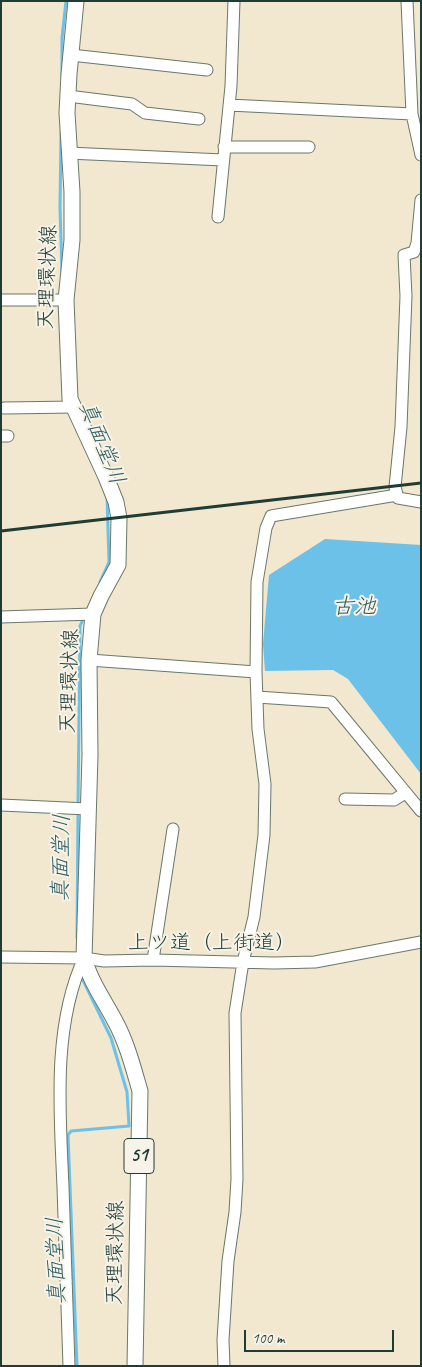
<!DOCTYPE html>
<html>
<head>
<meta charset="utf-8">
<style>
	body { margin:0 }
	#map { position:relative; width:422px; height:1367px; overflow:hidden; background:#f2e7cf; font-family:Caveat,sans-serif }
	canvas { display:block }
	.frame { position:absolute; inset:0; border:2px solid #1f3d34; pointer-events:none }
	.scale { position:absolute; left:244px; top:1330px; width:150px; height:22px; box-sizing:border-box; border:2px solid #1f3d34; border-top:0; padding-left:6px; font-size:15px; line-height:18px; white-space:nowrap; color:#1f3d34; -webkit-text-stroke:4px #f7f3e8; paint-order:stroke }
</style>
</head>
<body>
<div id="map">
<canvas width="422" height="1367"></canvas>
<div class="frame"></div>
<div class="scale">100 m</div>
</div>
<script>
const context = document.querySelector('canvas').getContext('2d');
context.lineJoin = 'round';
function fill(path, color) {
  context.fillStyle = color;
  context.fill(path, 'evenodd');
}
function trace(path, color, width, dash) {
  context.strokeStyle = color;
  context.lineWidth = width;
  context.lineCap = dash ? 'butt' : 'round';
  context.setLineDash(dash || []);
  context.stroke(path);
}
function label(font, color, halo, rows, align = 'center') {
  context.font = font + ' Caveat,"Klee One",sans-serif';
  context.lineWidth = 4;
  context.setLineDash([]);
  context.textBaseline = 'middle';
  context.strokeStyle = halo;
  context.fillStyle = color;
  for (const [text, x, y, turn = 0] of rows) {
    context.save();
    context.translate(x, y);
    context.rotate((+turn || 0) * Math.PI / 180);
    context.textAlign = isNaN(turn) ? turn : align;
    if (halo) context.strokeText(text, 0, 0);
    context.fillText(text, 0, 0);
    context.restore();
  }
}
fill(new Path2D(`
	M325,539L421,545V774L348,679L333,670L265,671L263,644L269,575Z`), '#6bc1e8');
trace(new Path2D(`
	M62,76V38L66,1
	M61,132L60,208L62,271
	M100,582L109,562L107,495
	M78,805L80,626L84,617
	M77,938L78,812
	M77,1366L68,1135L71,1131L129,1126L127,1092L111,1038L82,978`), '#6bc1e8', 3);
const minor = new Path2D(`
	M407,1L412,114L421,155
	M71,55L207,70
	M68,96L132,104L145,113L199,119
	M229,105L412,114
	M224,147H309
	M68,153L223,160
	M421,200L417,243L414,252L404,255L406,296L401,427L395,487L398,498L421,502
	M218,217L231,86L234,1
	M1,300H66
	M4,408L75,407
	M1,436H8
	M1,617L93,614
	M89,660L256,672
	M257,697L331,702L421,811
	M345,799L394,800L405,793
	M1,805L88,809
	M1,957L84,958L104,961L153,960L274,963L315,962L421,942
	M153,960L173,829
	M69,1366C67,1306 65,1247 63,1187C60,1114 52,1026 84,958
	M224,1366L223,1340L228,1261L235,1212L237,1179L235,1013L243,962L254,917L264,835L265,784L258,729L256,672L257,582L266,528L271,516L397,495`);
const major = new Path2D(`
	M76,1L69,74L67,113L72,192V240L66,300L70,399L106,477L116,502L119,518L118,565L101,596L93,614L89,660L90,755L84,958C90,981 104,1000 115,1021C127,1043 133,1067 140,1091L135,1366`);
trace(minor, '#69786a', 13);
trace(major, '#69786a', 17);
trace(minor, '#fff', 11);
trace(major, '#fff', 15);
trace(new Path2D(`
	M1,531L421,483`), '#1f3d34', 3);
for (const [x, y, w] of [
	[139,1156,30]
]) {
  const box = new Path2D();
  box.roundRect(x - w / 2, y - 17.5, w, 35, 4);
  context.fillStyle = '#f7f3e8';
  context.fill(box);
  trace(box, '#1f3d34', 1);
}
label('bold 20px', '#1f3d34', null, [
	["51",139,1156]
]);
label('21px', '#1f3d34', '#f7f3e8', [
	["天理環状線",48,277,-88],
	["天理環状線",70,681,-88],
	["上ツ道（上街道）",212,943],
	["天理環状線",116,1253,-89]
]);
label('italic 22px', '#325e61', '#f7f3e8', [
	["真面堂川",101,443,68],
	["古池",354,607],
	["真面堂川",62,858,-89],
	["真面堂川",57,1261,-92]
]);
</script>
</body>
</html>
